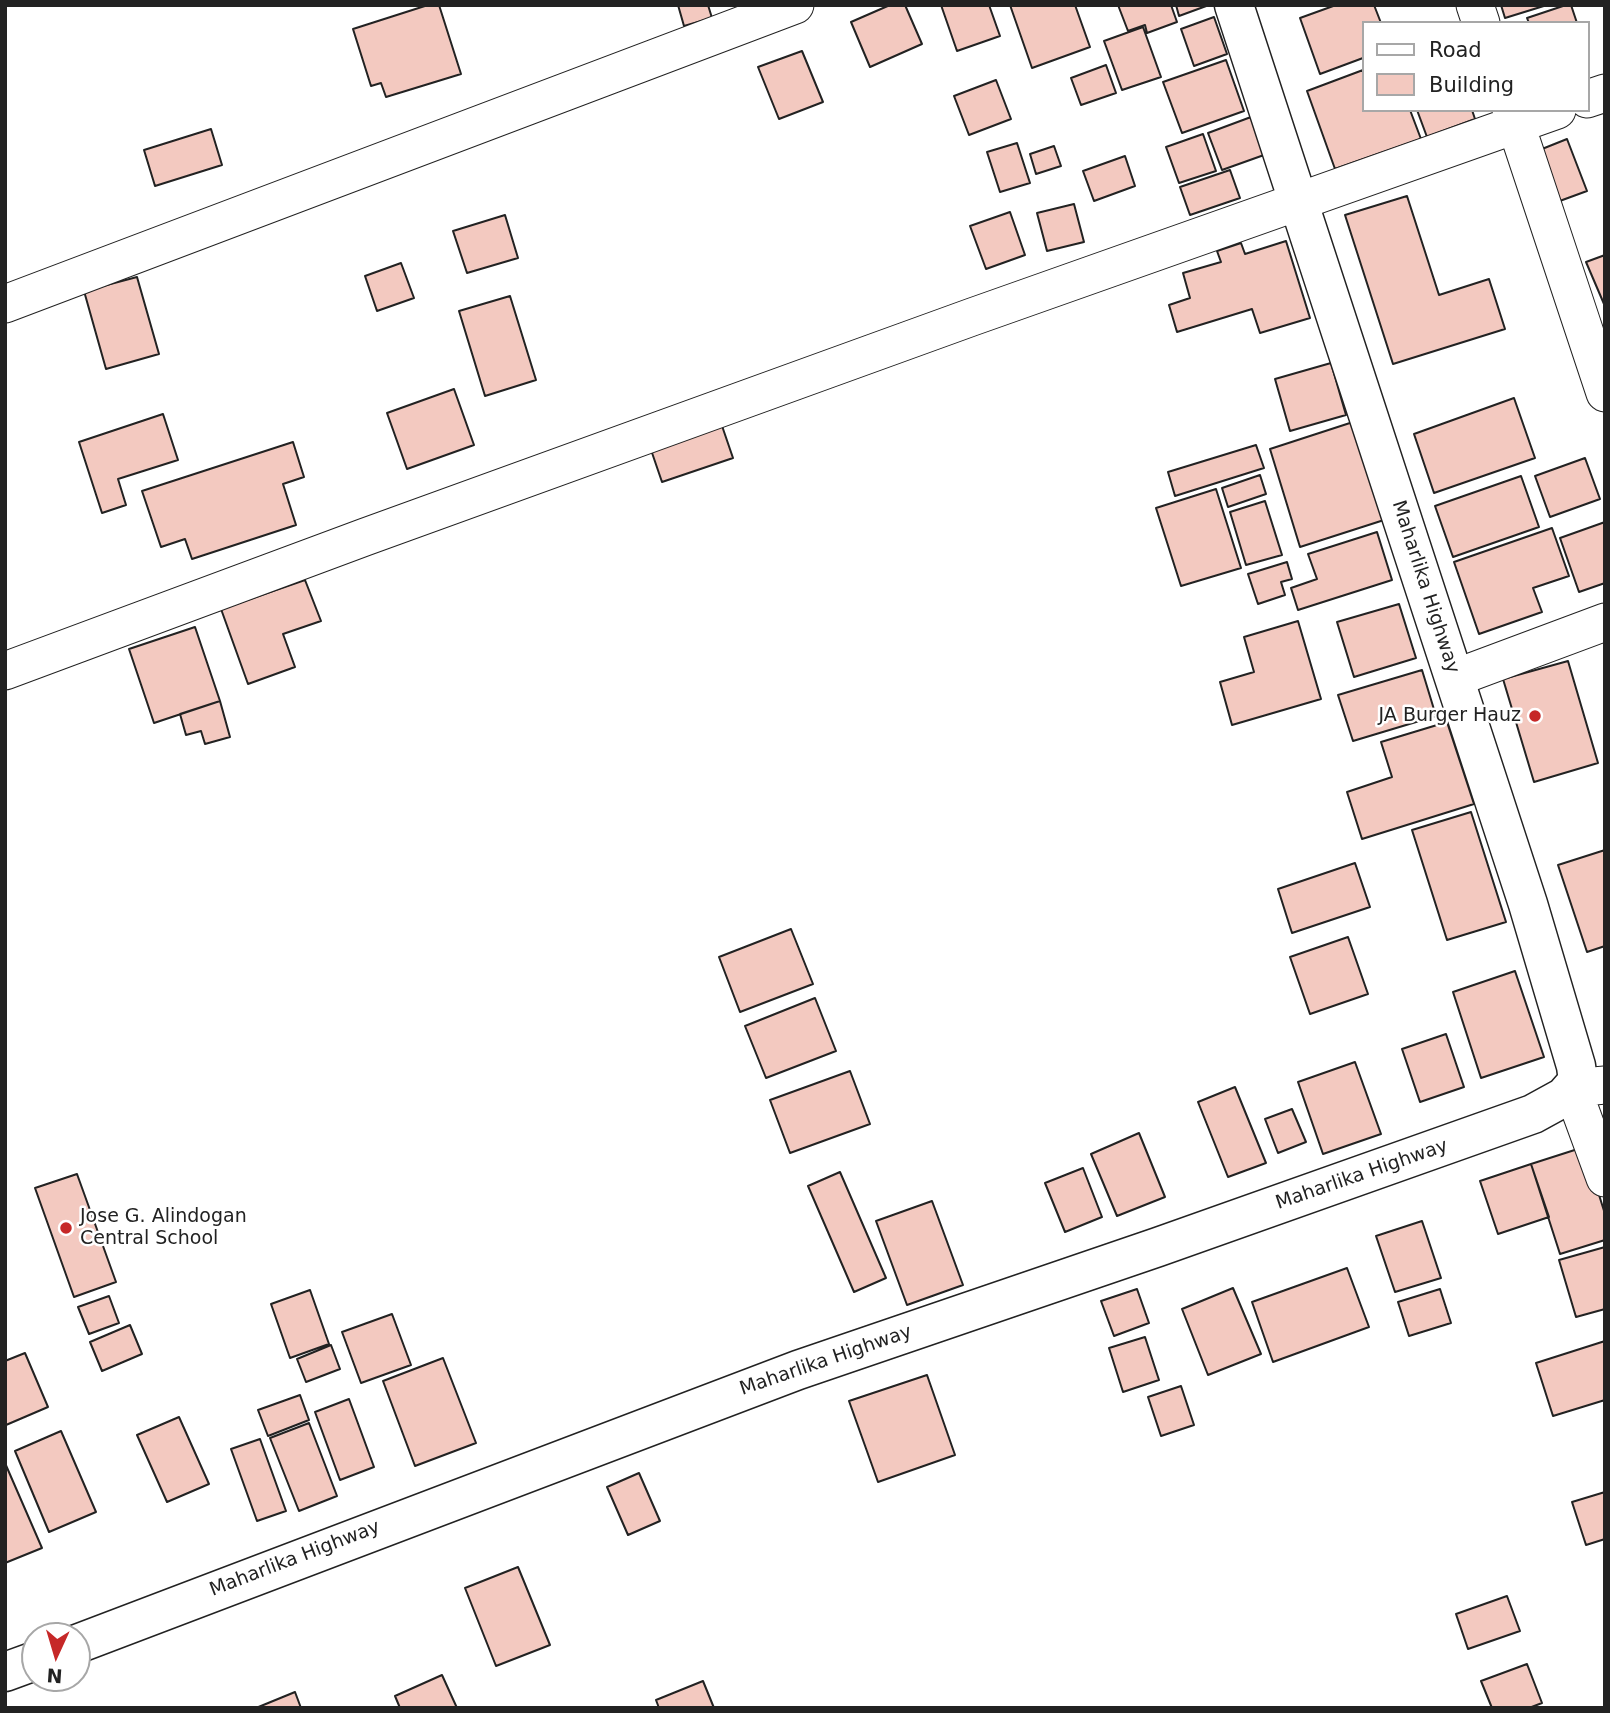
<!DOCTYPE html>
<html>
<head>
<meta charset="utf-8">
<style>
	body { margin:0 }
	#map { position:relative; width:1610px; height:1713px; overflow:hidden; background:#fff; font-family:"DejaVu Sans",sans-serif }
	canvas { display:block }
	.frame { position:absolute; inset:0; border:7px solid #222; pointer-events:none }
	.legend { position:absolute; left:1362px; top:21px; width:228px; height:91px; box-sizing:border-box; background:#fff; border:2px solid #a7a7a7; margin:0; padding:9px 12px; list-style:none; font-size:21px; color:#222 }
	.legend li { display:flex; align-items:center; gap:14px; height:35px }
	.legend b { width:35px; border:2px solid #a7a7a7 }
	.north { position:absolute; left:21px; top:1622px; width:70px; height:70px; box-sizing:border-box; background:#fff; border:2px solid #a7a7a7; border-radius:50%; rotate:184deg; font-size:19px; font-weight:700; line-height:28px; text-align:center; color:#222 }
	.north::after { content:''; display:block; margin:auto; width:24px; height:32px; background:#c62828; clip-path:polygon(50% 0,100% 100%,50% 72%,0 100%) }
</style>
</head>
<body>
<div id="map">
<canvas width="1610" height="1713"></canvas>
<div class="frame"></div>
<ul class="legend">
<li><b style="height:9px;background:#fff"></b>Road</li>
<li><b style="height:19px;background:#f3c9c0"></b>Building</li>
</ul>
<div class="north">N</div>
</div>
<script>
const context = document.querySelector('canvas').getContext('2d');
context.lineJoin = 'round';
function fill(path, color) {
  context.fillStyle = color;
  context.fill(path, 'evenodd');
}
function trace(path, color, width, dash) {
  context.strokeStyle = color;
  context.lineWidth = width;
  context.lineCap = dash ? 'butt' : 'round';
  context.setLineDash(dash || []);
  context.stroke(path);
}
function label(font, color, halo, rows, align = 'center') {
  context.font = font + ' "DejaVu Sans",sans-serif';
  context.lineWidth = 5;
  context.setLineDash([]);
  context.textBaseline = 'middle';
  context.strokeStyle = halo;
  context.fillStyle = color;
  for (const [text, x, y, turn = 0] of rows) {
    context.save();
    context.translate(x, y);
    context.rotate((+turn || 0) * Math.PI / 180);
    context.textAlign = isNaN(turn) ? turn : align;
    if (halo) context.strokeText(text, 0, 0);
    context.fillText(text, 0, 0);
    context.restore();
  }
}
const building = new Path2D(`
	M428,5H439L461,74L386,97L381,83L371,86L353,29Z
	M678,5H708L712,18L684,26Z
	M890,5H905L922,44L870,67L851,22Z
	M941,5H989L1000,36L957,51Z
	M1010,5H1075L1090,47L1032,68Z
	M1118,5H1171L1177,22L1147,33L1145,25L1128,31Z
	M1176,5H1209L1179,16Z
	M1336,5H1374L1381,23H1363V58L1320,74L1300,18Z
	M1501,5H1547L1505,18Z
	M1566,5H1571L1577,23H1529L1527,18Z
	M1214,17L1227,54L1194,66L1181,29Z
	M1143,27L1161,77L1122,90L1104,41Z
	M802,51L823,102L779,119L758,67Z
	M1226,60L1244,111L1182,133L1163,82Z
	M1106,65L1116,93L1081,105L1071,78Z
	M1363,70V110H1410L1421,139L1335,169L1307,91Z
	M996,80L1011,119L969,135L954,96Z
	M1417,110H1472L1475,119L1427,137Z
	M1251,117L1264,155L1222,170L1208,133Z
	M211,129L222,165L155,186L144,150Z
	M1203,134L1216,171L1179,183L1166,147Z
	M1567,139L1587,191L1557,202L1537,151Z
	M1017,143L1030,183L1000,192L987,152Z
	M1054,146L1061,166L1036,174L1030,154Z
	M1125,156L1135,186L1094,201L1083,171Z
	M1230,170L1240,198L1190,215L1180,187Z
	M1407,196L1439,295L1489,279L1505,329L1393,364L1345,215Z
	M1074,204L1084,242L1047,251L1037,213Z
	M1010,212L1025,255L986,269L970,226Z
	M505,215L518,258L467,273L453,231Z
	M1286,241L1310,318L1260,333L1252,309L1177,332L1169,305L1190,298L1183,273L1221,262L1217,251L1241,243L1245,254Z
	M1605,255V304H1604L1586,262Z
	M401,263L414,298L377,311L365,276Z
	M137,277L159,354L106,369L84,291Z
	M510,296L536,380L485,396L459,311Z
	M1331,363L1346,415L1290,431L1275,379Z
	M454,389L474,445L407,469L387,413Z
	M1514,398L1535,458L1434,493L1414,434Z
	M163,414L178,460L118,479L126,505L102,513L79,442Z
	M720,420L733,458L662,482L649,444Z
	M1353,422L1384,520L1300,547L1270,449Z
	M293,442L304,477L283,484L296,525L192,559L185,539L161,547L142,491Z
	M1256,445L1264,468L1175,496L1168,472Z
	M1585,458L1600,499L1550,517L1535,476Z
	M1260,475L1266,494L1228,507L1222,488Z
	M1521,476L1539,527L1453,557L1435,506Z
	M1216,489L1241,568L1181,586L1156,508Z
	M1265,501L1282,555L1246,565L1230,512Z
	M1605,522V583L1579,592L1560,538Z
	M1552,528L1569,576L1533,588L1542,612L1479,634L1454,562Z
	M1377,532L1392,580L1298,610L1291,588L1317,579L1308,554Z
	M1287,562L1292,579L1281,582L1285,595L1258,604L1248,574Z
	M305,580L321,621L283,634L295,667L248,684L221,609Z
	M1399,604L1416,658L1354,677L1337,622Z
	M1298,621L1321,699L1232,725L1220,682L1254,672L1244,637Z
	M195,627L220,701L154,723L129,649Z
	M1568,661L1598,763L1534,782L1503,679Z
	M1422,670L1436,716L1353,741L1338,695Z
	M220,701L230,737L205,744L201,731L186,735L180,714Z
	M1447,722L1474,804L1362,839L1347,792L1392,777L1381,742Z
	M1471,812L1506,922L1447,940L1412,830Z
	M1605,850V946L1587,952L1558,865Z
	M1355,863L1370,907L1292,933L1278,889Z
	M791,929L813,984L740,1012L719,957Z
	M1348,937L1368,994L1310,1014L1290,957Z
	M1515,971L1544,1057L1481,1078L1453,992Z
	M815,998L836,1051L766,1078L745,1026Z
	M1446,1034L1464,1087L1420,1102L1402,1049Z
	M1355,1062L1381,1134L1323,1154L1298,1082Z
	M850,1071L870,1124L790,1153L770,1100Z
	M1235,1087L1266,1163L1228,1177L1198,1102Z
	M1292,1109L1306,1142L1278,1153L1265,1119Z
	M1139,1133L1165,1197L1117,1216L1091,1154Z
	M1584,1147L1605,1214V1240L1560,1254L1531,1164Z
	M1531,1164L1549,1217L1498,1234L1480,1181Z
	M1083,1168L1102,1217L1065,1232L1045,1183Z
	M840,1172L886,1278L854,1292L808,1186Z
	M77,1174L116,1282L74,1297L35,1188Z
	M932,1201L963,1285L907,1305L876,1221Z
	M1422,1221L1441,1278L1395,1292L1376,1236Z
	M1605,1247V1309L1576,1317L1559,1260Z
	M1347,1268L1369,1327L1273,1362L1252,1302Z
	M1233,1288L1261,1354L1208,1375L1182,1309Z
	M1137,1289L1149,1323L1114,1336L1101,1301Z
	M1440,1289L1451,1323L1409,1336L1398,1302Z
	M310,1290L329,1344L290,1358L271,1304Z
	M109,1296L119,1323L89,1334L78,1307Z
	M392,1314L411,1365L361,1383L342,1332Z
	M130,1325L142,1354L102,1371L90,1342Z
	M1145,1337L1159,1380L1123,1392L1109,1348Z
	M1605,1341V1400L1553,1416L1536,1363Z
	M331,1345L340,1369L306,1382L297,1359Z
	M25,1353L48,1407L6,1425L5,1361Z
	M443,1358L476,1443L415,1466L383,1381Z
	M927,1375L955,1455L878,1482L849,1401Z
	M1181,1386L1194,1425L1161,1436L1148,1397Z
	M300,1395L309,1420L268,1436L258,1410Z
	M349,1399L374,1467L340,1480L315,1412Z
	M179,1417L209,1484L167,1502L137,1435Z
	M309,1423L337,1496L299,1511L270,1438Z
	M61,1431L96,1512L49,1532L15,1451Z
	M260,1439L286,1511L257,1521L231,1449Z
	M5,1463L42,1548L5,1563Z
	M639,1473L660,1521L628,1535L607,1487Z
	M1605,1492V1539L1586,1545L1572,1502Z
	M518,1567L550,1645L496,1666L465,1588Z
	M1507,1596L1520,1631L1468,1649L1456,1614Z
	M1527,1664L1542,1703L1529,1708H1492L1481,1681Z
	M442,1675L457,1708H400L395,1696Z
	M703,1681L714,1708H659L656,1700Z
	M295,1692L301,1708H256Z`);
fill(building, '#f3c9c0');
trace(building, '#222', 2);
const minor = new Path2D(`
	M1475,5L1481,23
	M1587,99L1605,93
	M1511,110L1605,393
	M5,304L795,5
	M5,671L365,537L972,317L1557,110
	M1455,678L1605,622
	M1605,1085L1572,1088L1605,1178`);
const highway = new Path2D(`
	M77,1644L798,1370L1158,1247L1533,1114L1564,1097L1578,1081L1576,1066L1528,904L1234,5
	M5,1672L35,1661`);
trace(minor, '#222', 39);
trace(highway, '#222', 41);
trace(minor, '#fff', 37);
trace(highway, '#fff', 38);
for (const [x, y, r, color] of [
	[1535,716,7,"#c62828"],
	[66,1228,7,"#c62828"]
]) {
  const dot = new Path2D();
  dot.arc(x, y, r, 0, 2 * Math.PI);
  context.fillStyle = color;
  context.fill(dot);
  trace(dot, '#fff', 2.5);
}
label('19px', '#222', '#fff', [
	["Maharlika Highway",1425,587,72],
	["Maharlika Highway",1362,1175,-19],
	["Maharlika Highway",826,1361,-19],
	["Maharlika Highway",295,1559,-21]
]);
label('19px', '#222', '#fff', [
	["JA Burger Hauz",1521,716],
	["Jose G. Alindogan",80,1217,"left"],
	["Central School",80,1239,"left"]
], 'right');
</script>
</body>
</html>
